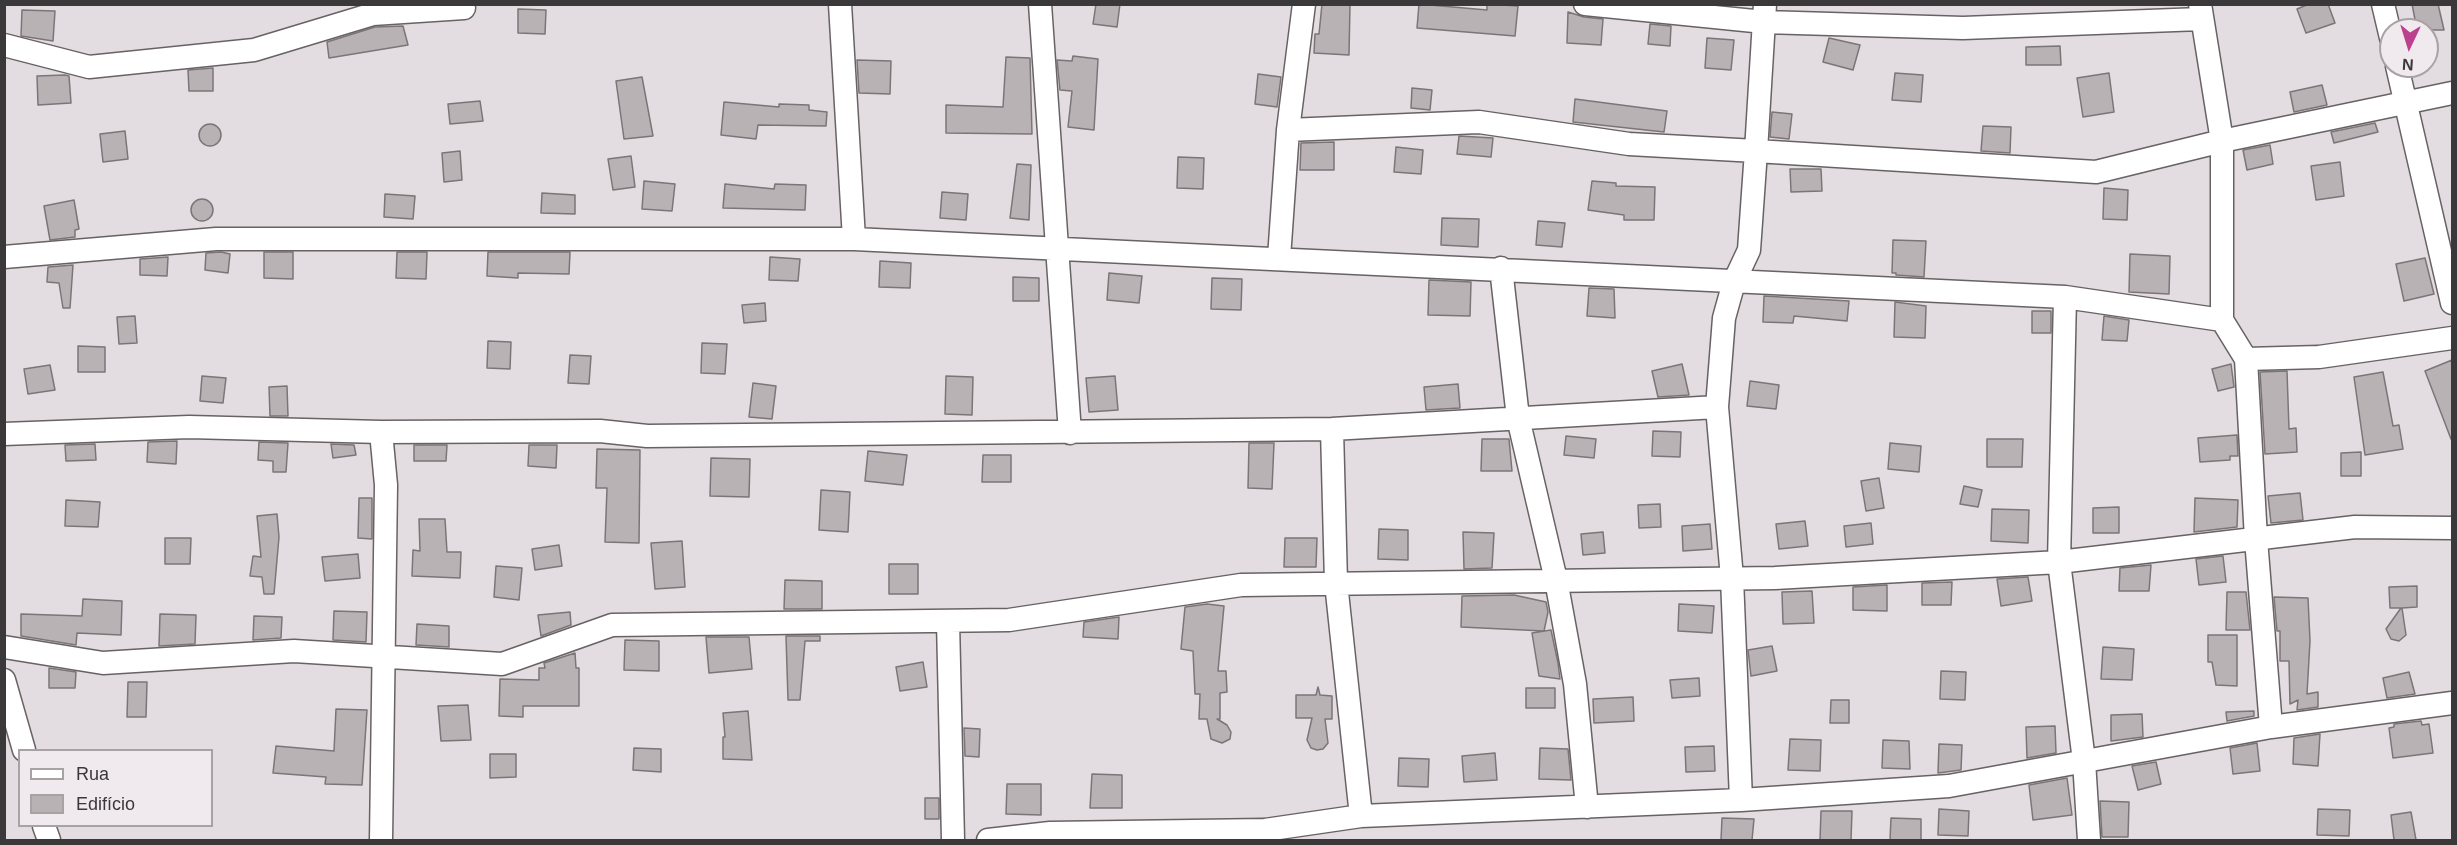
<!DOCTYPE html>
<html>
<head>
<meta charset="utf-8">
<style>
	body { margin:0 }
	#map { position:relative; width:2457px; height:845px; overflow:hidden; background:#e3dce0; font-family:Helvetica,sans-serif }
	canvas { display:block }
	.frame { position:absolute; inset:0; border:6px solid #3b383a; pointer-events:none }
	.legend { position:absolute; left:18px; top:749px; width:195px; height:78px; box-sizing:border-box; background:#f0e9ed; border:2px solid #a8a2a5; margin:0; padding:8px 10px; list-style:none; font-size:18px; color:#3b383a }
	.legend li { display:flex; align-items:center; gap:12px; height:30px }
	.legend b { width:30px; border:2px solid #a8a2a5 }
	.north { position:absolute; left:2379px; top:18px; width:60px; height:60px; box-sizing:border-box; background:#f0e9ed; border:2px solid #a8a2a5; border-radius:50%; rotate:184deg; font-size:16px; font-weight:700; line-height:24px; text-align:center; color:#3b383a }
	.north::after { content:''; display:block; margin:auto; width:21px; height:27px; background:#bd408e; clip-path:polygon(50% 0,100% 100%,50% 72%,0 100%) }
</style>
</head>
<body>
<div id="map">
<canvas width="2457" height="845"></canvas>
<div class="frame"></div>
<ul class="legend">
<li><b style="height:8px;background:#fff"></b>Rua</li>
<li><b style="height:16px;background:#b9b2b5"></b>Edifício</li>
</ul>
<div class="north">N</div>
</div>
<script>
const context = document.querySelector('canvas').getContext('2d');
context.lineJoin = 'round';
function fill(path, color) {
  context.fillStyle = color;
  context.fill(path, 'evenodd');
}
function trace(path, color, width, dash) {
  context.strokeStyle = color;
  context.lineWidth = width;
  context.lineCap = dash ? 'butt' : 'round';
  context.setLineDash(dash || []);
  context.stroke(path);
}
const building = new Path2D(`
	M1096,4H1120L1117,27L1093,24Z
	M1322,4H1350L1349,55L1314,53L1315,34H1319Z
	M1419,4L1487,10V4L1518,6L1515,36L1417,28Z
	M2309,4H2328L2335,23L2306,33L2297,9Z
	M2412,4H2438L2444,30H2417Z
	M518,9L546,10L545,34L518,33Z
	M22,10L55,11L53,41L21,36Z
	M1568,12L1584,17L1603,19L1601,45L1567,43Z
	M1650,24L1671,26L1670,46L1648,44Z
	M403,26L408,45L329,58L327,42L375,27Z
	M1707,38L1734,40L1731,70L1705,68Z
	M1829,38L1860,45L1853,70L1823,62Z
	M2060,46L2061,65H2026V47Z
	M1073,56L1098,59L1094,130L1068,127L1072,91L1060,90L1057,60L1072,61Z
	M1006,57L1030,58L1032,134L946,133V105L1003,107Z
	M857,60L891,61L890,94L859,93Z
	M213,68V91H189L188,70Z
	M1895,73L1923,75L1921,102L1892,100Z
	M2109,73L2114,112L2083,117L2077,78Z
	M1258,74L1281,77L1277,107L1255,104Z
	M65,75L69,76L71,103L38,105L37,76Z
	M642,77L653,136L624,139L616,81Z
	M2322,85L2327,105L2294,112L2290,92Z
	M1412,88L1432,90L1430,110L1411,108Z
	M1575,99L1667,111L1664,132L1573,122Z
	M480,101L483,121L450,124L448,104Z
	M724,102L779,107V104L809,105V110L827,112L826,126L758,125L756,139L721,135Z
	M1772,112L1792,114L1789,139L1770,137Z
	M2375,123L2378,132L2334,143L2331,132Z
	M199 135a11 11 0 1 1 22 0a11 11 0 1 1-22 0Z
	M1983,126L2011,127L2010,153L1981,151Z
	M125,131L128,159L103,162L100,134Z
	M1459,136L1493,138L1491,157L1457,154Z
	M1334,142V170H1300L1301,143Z
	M2270,145L2273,164L2247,170L2243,150Z
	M1396,147L1423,150L1421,174L1394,172Z
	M460,151L462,180L444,182L442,153Z
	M631,156L635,187L613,190L608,159Z
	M1178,157L1204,158L1203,189L1177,188Z
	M2340,162L2344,196L2316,200L2311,166Z
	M1017,164L1031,165L1029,220L1010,218Z
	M1790,169H1821L1822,191L1791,192Z
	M644,181L675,184L672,211L642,209Z
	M1592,181L1616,183V186L1655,187L1654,220H1624V215L1588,210Z
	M725,184L774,189L775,184L806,185L805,210L723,208Z
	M2104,188L2128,190L2127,220L2103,219Z
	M942,192L968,194L966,220L940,218Z
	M542,193L575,195V214L541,213Z
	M385,194L415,196L413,219L384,217Z
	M191 210a11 11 0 1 1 22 0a11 11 0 1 1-22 0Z
	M74,200L79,229L75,230V237L50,240L44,206Z
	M1442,218L1479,219L1478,247L1441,245Z
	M1538,221L1565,223L1562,247L1536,245Z
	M1893,240L1926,241L1924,277L1896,275V273H1892Z
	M221,252L230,254L228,273L205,270L206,253Z
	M264,252H293V279L264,278Z
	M397,252H427L426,279L396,278Z
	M488,252H570L569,274L518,273V278L487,276Z
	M2130,254L2170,256L2169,294L2129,292Z
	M168,257L167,276L140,275V259Z
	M770,257L800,259L798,281L769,280Z
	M2425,258L2434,294L2404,301L2396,264Z
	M880,261L911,263L910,288L879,287Z
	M73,265L70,308H63L59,283L47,282L48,267Z
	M1109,273L1142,276L1139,303L1107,300Z
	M1013,277L1039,278V301H1013Z
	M1212,278L1242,279L1241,310L1211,309Z
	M1429,280L1471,282L1470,316L1428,315Z
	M1589,288L1614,289L1615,318L1587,316Z
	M1764,296L1849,301L1847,321L1794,316L1793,323L1763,322Z
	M1895,302L1926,306L1925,338L1894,337Z
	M765,303L766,321L744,323L742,305Z
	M2032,311H2051V333H2032Z
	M135,316L137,343L119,344L117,317Z
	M2104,316L2129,320L2127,341L2102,340Z
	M488,341L511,342L510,369L487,368Z
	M702,343L727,344L725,374L701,373Z
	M78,346L105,347V372H78Z
	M570,355L591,356L589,384L568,383Z
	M2452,360V438L2451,439L2425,371Z
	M1682,364L1689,395L1658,397L1652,371Z
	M2231,364L2234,387L2218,391L2212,369Z
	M50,365L55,390L28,394L24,369Z
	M2287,371L2289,429L2296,428L2297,452L2265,454L2260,372Z
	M2383,372L2393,426L2399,425L2403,449L2365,455L2354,377Z
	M202,376L226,378L223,403L200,401Z
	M946,376L973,377L972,415L945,414Z
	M1115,376L1118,410L1089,412L1086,378Z
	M1750,381L1779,385L1776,409L1747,406Z
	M753,383L776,386L772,419L749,417Z
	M1458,384L1460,408L1426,410L1424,387Z
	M287,386L288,416H270L269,387Z
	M1653,431L1681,432L1680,457L1652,456Z
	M2237,435L2238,456H2230V460L2200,462L2198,438Z
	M1566,436L1596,439L1594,458L1564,455Z
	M1482,439H1509L1512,471H1481Z
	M1987,439H2023L2022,467H1987Z
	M177,441L176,464L147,462L148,442Z
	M259,442L288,443L286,472H273V461L258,460Z
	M1249,443H1274L1272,489L1248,488Z
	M1890,443L1921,446L1919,472L1888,469Z
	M95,444L96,460L66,461L65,445Z
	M331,444L354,445L356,455L333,458Z
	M414,445H447L446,461H414Z
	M529,445H557L556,468L528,466Z
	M597,449L640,450L639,543L605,542L607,488H596Z
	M868,451L907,455L903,485L865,481Z
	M2361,452V476H2341V453Z
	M983,455H1011V482H982Z
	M711,458L750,459L749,497L710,496Z
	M1879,478L1884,508L1866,511L1861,481Z
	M1964,486L1982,490L1978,507L1960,504Z
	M821,490L850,492L848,532L819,530Z
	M2300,493L2303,520L2271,523L2268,496Z
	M359,498H372V539L358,538Z
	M2195,498L2238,500L2237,527L2194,532Z
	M66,500L100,502L98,527L65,526Z
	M1660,504L1661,527L1639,528L1638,505Z
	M2119,507V533H2093V508Z
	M1992,509L2029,510L2028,543L1991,541Z
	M277,514L279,537L274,594H264L262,577L250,576L253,556L261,557L257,516Z
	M419,519H445L447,552H461L460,578L412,576L413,550L420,551Z
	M1805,521L1808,546L1779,549L1776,524Z
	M1871,523L1873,544L1846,547L1844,526Z
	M1710,524L1712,549L1683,551L1682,526Z
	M1379,529L1408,530V560L1378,559Z
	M1463,532L1494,533L1492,568L1464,569Z
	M1603,532L1605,553L1583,555L1581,534Z
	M165,538H191L190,564H165Z
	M1285,538H1317L1316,567H1284Z
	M682,541L685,587L655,589L651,543Z
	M559,545L562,566L535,570L532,549Z
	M358,554L360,578L325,581L322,557Z
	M2223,556L2226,582L2199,585L2196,559Z
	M889,564H918V594H889Z
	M2151,565L2149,591H2119L2120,568Z
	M496,566L522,568L519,600L494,597Z
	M2028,577L2032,601L2001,606L1997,579Z
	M785,580L822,581V609H784Z
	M1952,582L1951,605H1922V583Z
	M1887,585V611L1853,610V587Z
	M2417,586V607L2402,608L2406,635L2399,641L2391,639L2386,629L2401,608H2390L2389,587Z
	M1812,591L1814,623L1783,624L1782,592Z
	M2227,592H2246L2250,630H2226Z
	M1514,595L1546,602L1548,612L1544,631L1461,627L1462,596Z
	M2274,597L2308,598L2310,641L2307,694L2318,692V707L2297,710L2298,700L2290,704L2289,661H2280V631H2277Z
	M83,599L122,601L121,635L77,633L76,645L21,636V614L82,616Z
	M1207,604L1224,606L1218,671H1226L1227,692L1220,693V719H1217L1227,725L1231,732L1230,739L1222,743L1211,739L1207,719H1199L1200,694H1195L1193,651L1181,649L1185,607Z
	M1679,604L1714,606L1712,633L1678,631Z
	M334,611L367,612L366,642L333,640Z
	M570,612L571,625L541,636L538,615Z
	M160,614L196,615L195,644L159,646Z
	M254,616L282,617L281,638L253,640Z
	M1119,617L1118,639L1083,637L1084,622Z
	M417,624L449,626V647L416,645Z
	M1551,630L1558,663L1560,679L1539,676L1532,633Z
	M2208,635H2237V686L2216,685L2212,662H2208Z
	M786,636H820V641H805L800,700H788Z
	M706,637H749L752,669L709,673Z
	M625,640L659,641V671L624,670Z
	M1772,646L1777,671L1751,676L1748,650Z
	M2103,647L2134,649L2132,680L2101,679Z
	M575,653L576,668H579V706H523V717L499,716L500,679L539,680V668H545L544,663Z
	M923,662L927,687L900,691L896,667Z
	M49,668L76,672L75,688H49Z
	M1941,671L1966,672L1965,700L1940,699Z
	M2409,672L2415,694L2387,698L2383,678Z
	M1699,678L1700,696L1672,698L1670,680Z
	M128,682H147L146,717H127Z
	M1318,687L1320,695L1332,696V719H1325L1328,743L1323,749L1317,750L1311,748L1307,740L1312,718H1296V695H1316Z
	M1526,688H1555V708H1526Z
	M1633,697L1634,721L1594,723L1593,699Z
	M1831,700H1849V723H1830Z
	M468,705L471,740L441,741L438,706Z
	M336,709L367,710L362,785L325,784L326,777L273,773L276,746L334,751Z
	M748,711L752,760L723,759V737H725L723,713Z
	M2254,711V716L2227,721L2226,712Z
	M2142,714L2143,737L2111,741V715Z
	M2421,721L2422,725L2429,724L2433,753L2393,758L2389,728L2394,727V724Z
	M2055,726L2056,753L2027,758L2026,727Z
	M964,728L980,729L979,757L965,756Z
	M2320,734L2318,766L2293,764L2294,738Z
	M1790,739L1821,740L1820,771L1788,770Z
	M1883,740L1909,741L1910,769L1882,768Z
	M2257,743L2260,771L2233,774L2230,748Z
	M1939,744L1962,745L1961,770L1938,773Z
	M1714,746L1715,771L1686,772L1685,747Z
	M634,748L661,749V772L633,770Z
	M1540,748L1568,749L1571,780L1539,779Z
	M1495,753L1497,780L1464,782L1462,756Z
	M490,754H516V777L490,778Z
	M1399,758L1429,759L1428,787L1398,786Z
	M2156,762L2161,784L2138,790L2132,766Z
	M1092,774L1122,775V808H1090Z
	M2067,778L2072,815L2033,820L2029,785Z
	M1007,784H1041V815L1006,814Z
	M925,798H939V819H925Z
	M2100,801L2129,802L2128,837H2102Z
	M1939,809L1969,811L1968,836L1938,835Z
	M2318,809L2350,810L2349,836L2317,835Z
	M1821,811H1852L1851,840H1820Z
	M2411,812L2416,840H2394L2391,815Z
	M1722,818L1754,819L1752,840H1721Z
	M1891,818L1921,819V840H1890Z`);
fill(building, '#b9b2b5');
trace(building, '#7b7578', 1.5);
const street = new Path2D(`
	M840,4L854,239
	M1040,4L1070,433
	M1585,4L1764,22L1963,28L2201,19
	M2200,4L2222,141V320L2246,359L2256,539L2271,727
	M2383,4L2391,38
	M4,45L89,67L254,50L373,14L464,8
	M2397,66L2452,303
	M1288,130L1479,122L1629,144L1756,151L1765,4
	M4,257L216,239H854L2065,297L2222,320
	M1279,258L1288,130L1304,4
	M1501,268L1518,418L1556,580L1575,684L1587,807
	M2065,297L2059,562L2084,761L2089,840
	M2246,359L2319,357L2452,338
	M1332,429L1336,583L1361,816
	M381,432L386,485L381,840
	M4,434L189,427L381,432L600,431L647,436L1332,429L1717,407
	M948,621L953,840
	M4,647L103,663L294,651L502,664L612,625L1009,620L1241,585L1775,578L2059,562L2355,527L2452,528
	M4,680L24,750
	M1741,800L1732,578L1717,407L1724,318L1734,282L1749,250L1756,151L2096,172L2222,141L2452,93
	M44,826L49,840
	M988,840L1050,833L1265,830L1361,816L1741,800L1949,786L2271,727L2452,703`);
trace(street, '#686265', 25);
trace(street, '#fff', 22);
</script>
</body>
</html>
